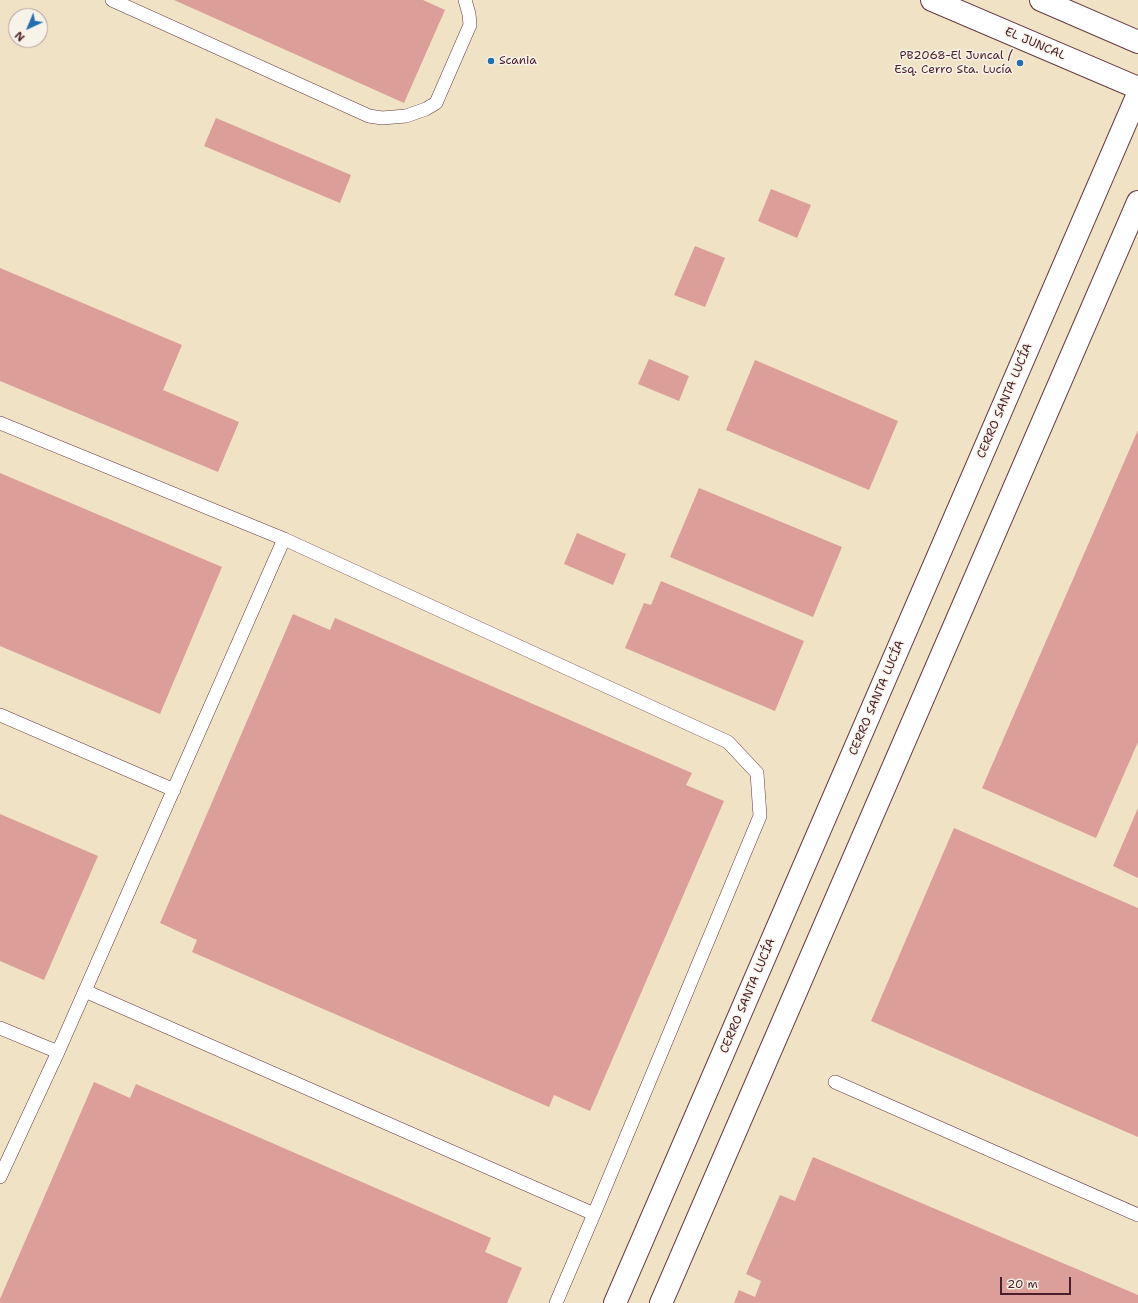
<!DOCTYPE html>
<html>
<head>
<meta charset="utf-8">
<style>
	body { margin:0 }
	#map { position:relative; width:1138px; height:1303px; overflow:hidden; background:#f0e2c5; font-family:"Shantell Sans",sans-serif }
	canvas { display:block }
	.north { position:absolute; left:8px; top:8px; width:40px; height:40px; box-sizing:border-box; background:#f7f3e8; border:1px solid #b29e9c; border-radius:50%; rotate:224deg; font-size:11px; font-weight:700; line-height:16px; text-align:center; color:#4a1f2b }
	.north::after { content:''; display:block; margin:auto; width:14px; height:18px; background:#1f6fb2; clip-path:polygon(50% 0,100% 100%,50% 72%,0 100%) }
	.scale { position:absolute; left:1000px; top:1277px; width:71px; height:18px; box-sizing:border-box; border:2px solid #4a1f2b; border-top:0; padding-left:5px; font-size:12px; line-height:14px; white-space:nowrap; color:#4a1f2b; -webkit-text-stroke:3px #f7f3e8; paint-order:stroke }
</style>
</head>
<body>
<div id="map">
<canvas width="1138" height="1303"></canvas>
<div class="north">N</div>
<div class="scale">20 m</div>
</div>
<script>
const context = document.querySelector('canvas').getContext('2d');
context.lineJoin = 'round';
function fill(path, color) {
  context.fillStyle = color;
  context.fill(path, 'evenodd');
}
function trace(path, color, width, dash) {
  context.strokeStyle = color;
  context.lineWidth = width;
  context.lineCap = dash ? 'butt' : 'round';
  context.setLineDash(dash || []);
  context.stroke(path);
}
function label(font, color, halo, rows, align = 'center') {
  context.font = font + ' "Shantell Sans",sans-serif';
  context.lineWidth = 3;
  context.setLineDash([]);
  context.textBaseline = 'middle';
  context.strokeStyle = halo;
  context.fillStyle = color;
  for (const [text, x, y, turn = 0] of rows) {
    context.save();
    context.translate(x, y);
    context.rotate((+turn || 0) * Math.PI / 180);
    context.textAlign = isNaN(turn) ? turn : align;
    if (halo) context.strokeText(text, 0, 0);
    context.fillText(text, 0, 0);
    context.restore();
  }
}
fill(new Path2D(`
	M174,0H423L445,10L404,103Z
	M216,118L351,175L340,203L204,146Z
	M771,189L811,205L797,238L758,221Z
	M695,246L725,258L705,307L674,295Z
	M0,268L182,345L163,390L239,422L218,472L0,381Z
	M649,359L689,376L679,401L638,384Z
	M755,360L898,421L869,490L726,430Z
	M1138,430V742L1096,838L982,788Z
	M0,473L222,567L160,714L0,646Z
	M699,488L842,547L813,617L670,557Z
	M577,533L626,554L613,585L564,564Z
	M661,581L804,641L775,711L625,648L644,603L651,605Z
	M293,614L330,630L335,618L692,773L686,785L724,801L590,1111L554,1095L549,1107L192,952L197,940L160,923Z
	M1138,808V878L1113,866Z
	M0,814L98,856L44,980L0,961Z
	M954,828L1138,908V1137L871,1021Z
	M94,1082L130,1098L136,1084L491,1238L485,1252L522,1268L507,1303H0V1299Z
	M813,1157L1138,1295V1303H734L739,1290L755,1297L761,1281L746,1274L780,1195L795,1201Z`), '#dc9e99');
const service = new Path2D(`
	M112,0L369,116L382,118L406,116L426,109L436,103L470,25L469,14L465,0
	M0,423L284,539L728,742L757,773L760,816L594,1214L556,1303
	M0,715L174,790
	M85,991L594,1214
	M0,1028L58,1052
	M835,1082L1138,1215
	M0,1177L58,1052L284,539`);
const minor = new Path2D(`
	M932,0L1138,88
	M1041,0L1138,42
	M615,1303L1138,94
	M661,1303L1138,202`);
trace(service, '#633c42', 14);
trace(minor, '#633c42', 24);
trace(service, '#fff', 13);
trace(minor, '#fff', 22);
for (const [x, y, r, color] of [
	[491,61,4,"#1f6fb2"],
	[1020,63,4,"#1f6fb2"]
]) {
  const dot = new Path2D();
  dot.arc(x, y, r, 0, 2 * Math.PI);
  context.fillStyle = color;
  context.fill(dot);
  trace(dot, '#f7f3e8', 1.5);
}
label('12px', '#4a1f2b', '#f7f3e8', [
	["EL JUNCAL",1035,44,23],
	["CERRO SANTA LUCÍA",1005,401,-67],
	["CERRO SANTA LUCÍA",877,698,-67],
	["CERRO SANTA LUCÍA",748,996,-67]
]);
label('12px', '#4a1f2b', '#f7f3e8', [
	["PB2068-El Juncal /",1012,56],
	["Esq. Cerro Sta. Lucía",1012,70],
	["Scania",499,61,"left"]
], 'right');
</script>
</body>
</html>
